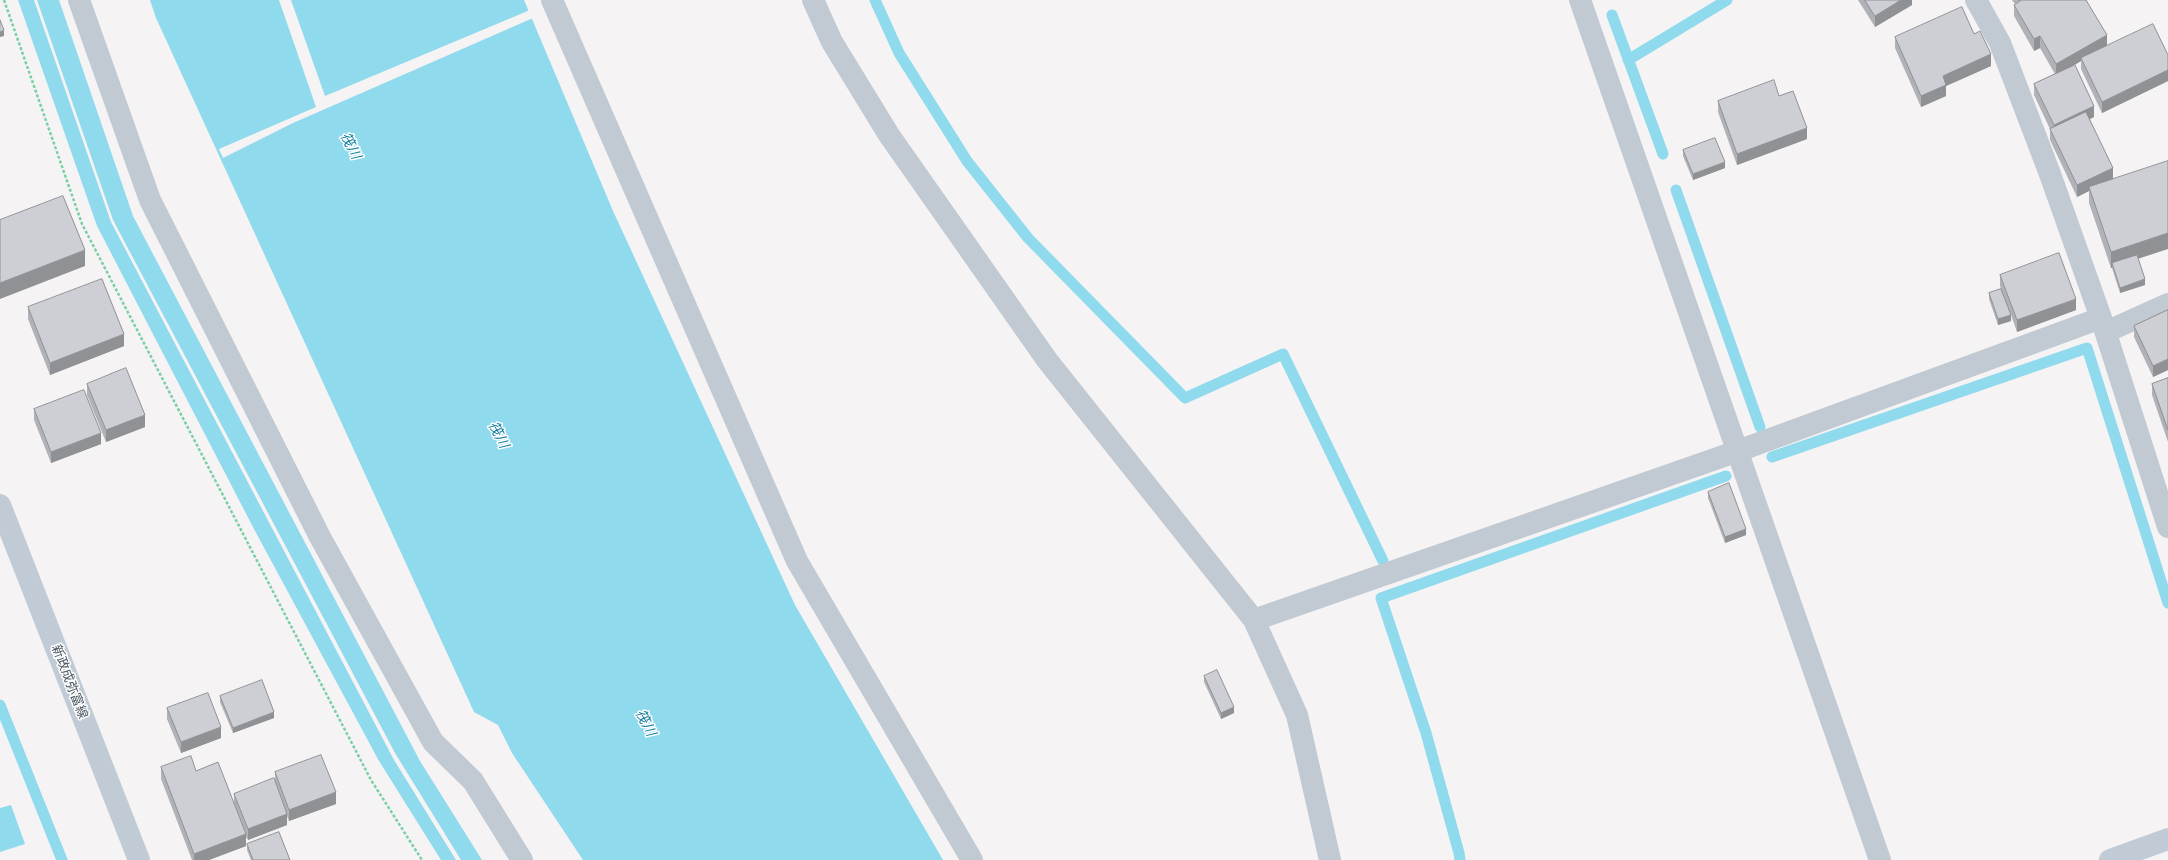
<!DOCTYPE html>
<html>
<head>
<meta charset="utf-8">
<style>
	body { margin:0 }
	canvas { display:block; background:#f5f3f3 }
</style>
</head>
<body>
<canvas width="2168" height="860"></canvas>
<script>
const context = document.querySelector('canvas').getContext('2d');
context.lineJoin = 'round';
function fill(path, color) {
  context.fillStyle = color;
  context.fill(path, 'evenodd');
}
function trace(path, color, width, dash) {
  context.strokeStyle = color;
  context.lineWidth = width;
  context.lineCap = dash ? 'butt' : 'round';
  context.setLineDash(dash || []);
  context.stroke(path);
}
function label(font, color, halo, rows, align = 'center') {
  context.font = font + ' "DM Sans","Noto Sans JP",sans-serif';
  context.lineWidth = 3;
  context.setLineDash([]);
  context.textBaseline = 'middle';
  context.strokeStyle = halo;
  context.fillStyle = color;
  for (const [text, x, y, turn = 0] of rows) {
    context.save();
    context.translate(x, y);
    context.rotate((+turn || 0) * Math.PI / 180);
    context.textAlign = isNaN(turn) ? turn : align;
    if (halo) context.strokeText(text, 0, 0);
    context.fillText(text, 0, 0);
    context.restore();
  }
}
fill(new Path2D(`
	M18,0H34L111,222L394,760L456,860H441L379,761L254,529L97,226Z
	M37,0H59L133,216L420,761L482,860H461L395,753L113,220Z
	M150,0H524L613,211L795,605L943,860H583L512,753L498,725L474,712L156,18Z
	M11,805L25,844L0,852V808Z`), '#90daee');
fill(new Path2D(`
	M279,0H291L325,96L530,10L533,18L293,123L223,158L219,149L316,107Z`), '#f5f3f3');
trace(new Path2D(`
	M875,0L899,53L967,161L1028,238L1185,398L1283,354L1383,561
	M1612,15L1663,154
	M1628,60L1727,0
	M1676,190L1760,427
	M1772,457L2087,348L2168,603
	M0,705L62,860
	M1460,860L1459,853L1426,733L1381,598L1726,476`), '#90daee', 11);
trace(new Path2D(`
	M4,0L82,224L371,780L422,860`), '#7ad0a6', 2.5, [3, 2]);
trace(new Path2D(`
	M79,0L150,200L320,537L433,742L473,781L522,860
	M552,0L797,561L972,860
	M813,0L832,42L889,135L1047,360L1254,620L1297,715L1330,860
	M1580,0L1880,860
	M1976,0L2000,43L2050,174L2101,318L2168,527
	M2106,332L2168,304
	M1254,620L1738,451L2101,318`), '#c1cad2', 22);
trace(new Path2D(`
	M0,505L139,860
	M2110,860L2168,839`), '#c1cbd6', 22);
fill(new Path2D(`
	M1858,0H1912V5L1875,27Z
	M2012,0H2086L2107,46L2168,55V81L2102,113L2081,69V61L2073,66L2094,117L2090,119L2113,179L2138,259L2145,285L2120,293L2112,268H2111L2089,203V191L2077,197L2050,140V129L2034,95V84L2055,74L2040,48L2034,51L2014,16V5L2015,4Z
	M1974,34L1991,66L1946,86V96L1921,107L1895,48V37Z
	M1779,96L1807,139L1737,165L1718,112V101Z
	M1683,150L1725,168L1693,180L1683,156Z
	M2000,275L2076,310L2017,332L2011,315V321L1998,325L1989,299V293L2001,289L2000,286Z
	M28,307L124,346L50,375L28,319Z
	M2168,310V370L2153,377L2134,337V326Z
	M2168,378V442L2152,395V384Z
	M87,384L145,427L106,442L87,395Z
	M34,409L101,444L51,463L34,420Z
	M1708,492L1746,535L1725,543L1708,498Z
	M1204,676L1234,713L1221,719L1204,682Z
	M220,696L274,718L233,733L220,702Z
	M167,708L221,738L181,753L167,719Z
	M161,767L196,771L234,803V794L275,781V772L336,804L289,821L287,816V825L248,840L246,837V846L209,860H192L161,779Z
	M247,844L290,860H251L247,850Z`), '#b0b2b7');
fill(new Path2D(`
	M1901,0H1912V5L1875,27V16Z
	M4,30V36L0,37V32Z
	M2107,35V46L2081,58V61L2056,75V64Z
	M2040,36V48L2034,51V39Z
	M1991,54V66L1946,86V96L1921,107V96L1943,76Z
	M2168,70V81L2102,113V102Z
	M2094,106V117L2054,136V125Z
	M1807,128V139L1737,165V154Z
	M1725,162V168L1693,180V174Z
	M2113,168V180L2089,187V191L2077,197V185Z
	M2168,233V249L2113,267L2112,263V268H2111V252Z
	M85,250V266L0,299V283Z
	M2145,279V285L2120,293V288Z
	M2076,299V310L2017,332V320Z
	M2011,315V321L1998,325V319Z
	M124,334V346L50,375V363Z
	M2168,359V370L2153,377V366Z
	M145,415V427L106,442V430Z
	M101,433V444L51,463V452Z
	M1746,529V535L1725,543V537Z
	M1234,707V713L1221,719V713Z
	M274,712V718L233,733V728Z
	M221,727V738L181,753V742Z
	M336,792V804L289,821V810Z
	M287,814V825L248,840V829Z
	M246,834V846L209,860H194V854Z`), '#909195');
const building = new Path2D(`
	M1865,0H1901L1875,16Z
	M2019,0H2086L2107,35L2056,64L2040,36L2034,39L2014,5L2020,1Z
	M1962,7L1974,34L1980,31L1991,54L1943,76L1946,85L1921,96L1895,37Z
	M0,20L4,30L0,32Z
	M2153,24L2168,55V70L2102,102L2081,58Z
	M2075,65L2094,106L2054,125L2034,84Z
	M1774,80L1779,96L1793,91L1807,128L1737,154L1718,101Z
	M2086,112L2113,168L2077,185L2050,129Z
	M1715,138L1725,162L1693,174L1683,150Z
	M2168,161V233L2111,252L2089,187Z
	M63,196L85,250L0,283V220Z
	M2059,253L2076,299L2017,320L2000,275Z
	M2137,255L2145,279L2120,288L2112,263Z
	M102,279L124,334L50,363L28,307Z
	M2001,289L2011,315L1998,319L1989,293Z
	M2168,310V359L2153,366L2134,326Z
	M126,368L145,415L106,430L87,384Z
	M2168,378V430L2152,384Z
	M84,390L101,433L51,452L34,409Z
	M1729,483L1746,529L1725,537L1708,492Z
	M1217,670L1234,707L1221,713L1204,676Z
	M262,680L274,712L233,728L220,696Z
	M208,693L221,727L181,742L167,708Z
	M321,755L336,792L289,810L275,772Z
	M191,756L196,771L218,762L246,834L194,854L161,767Z
	M274,778L287,814L248,829L234,794Z
	M279,832L290,860H253L247,844Z`);
fill(building, '#cdcfd5');
trace(building, '#909195', 1);
label('13px', '#4a5661', '#fff', [
	["新政成弥富線",69,682,69]
]);
label('italic 14px', '#0c7c9b', '#fff', [
	["筏川",350,146,63],
	["筏川",498,435,63],
	["筏川",645,723,63]
]);
</script>
</body>
</html>
